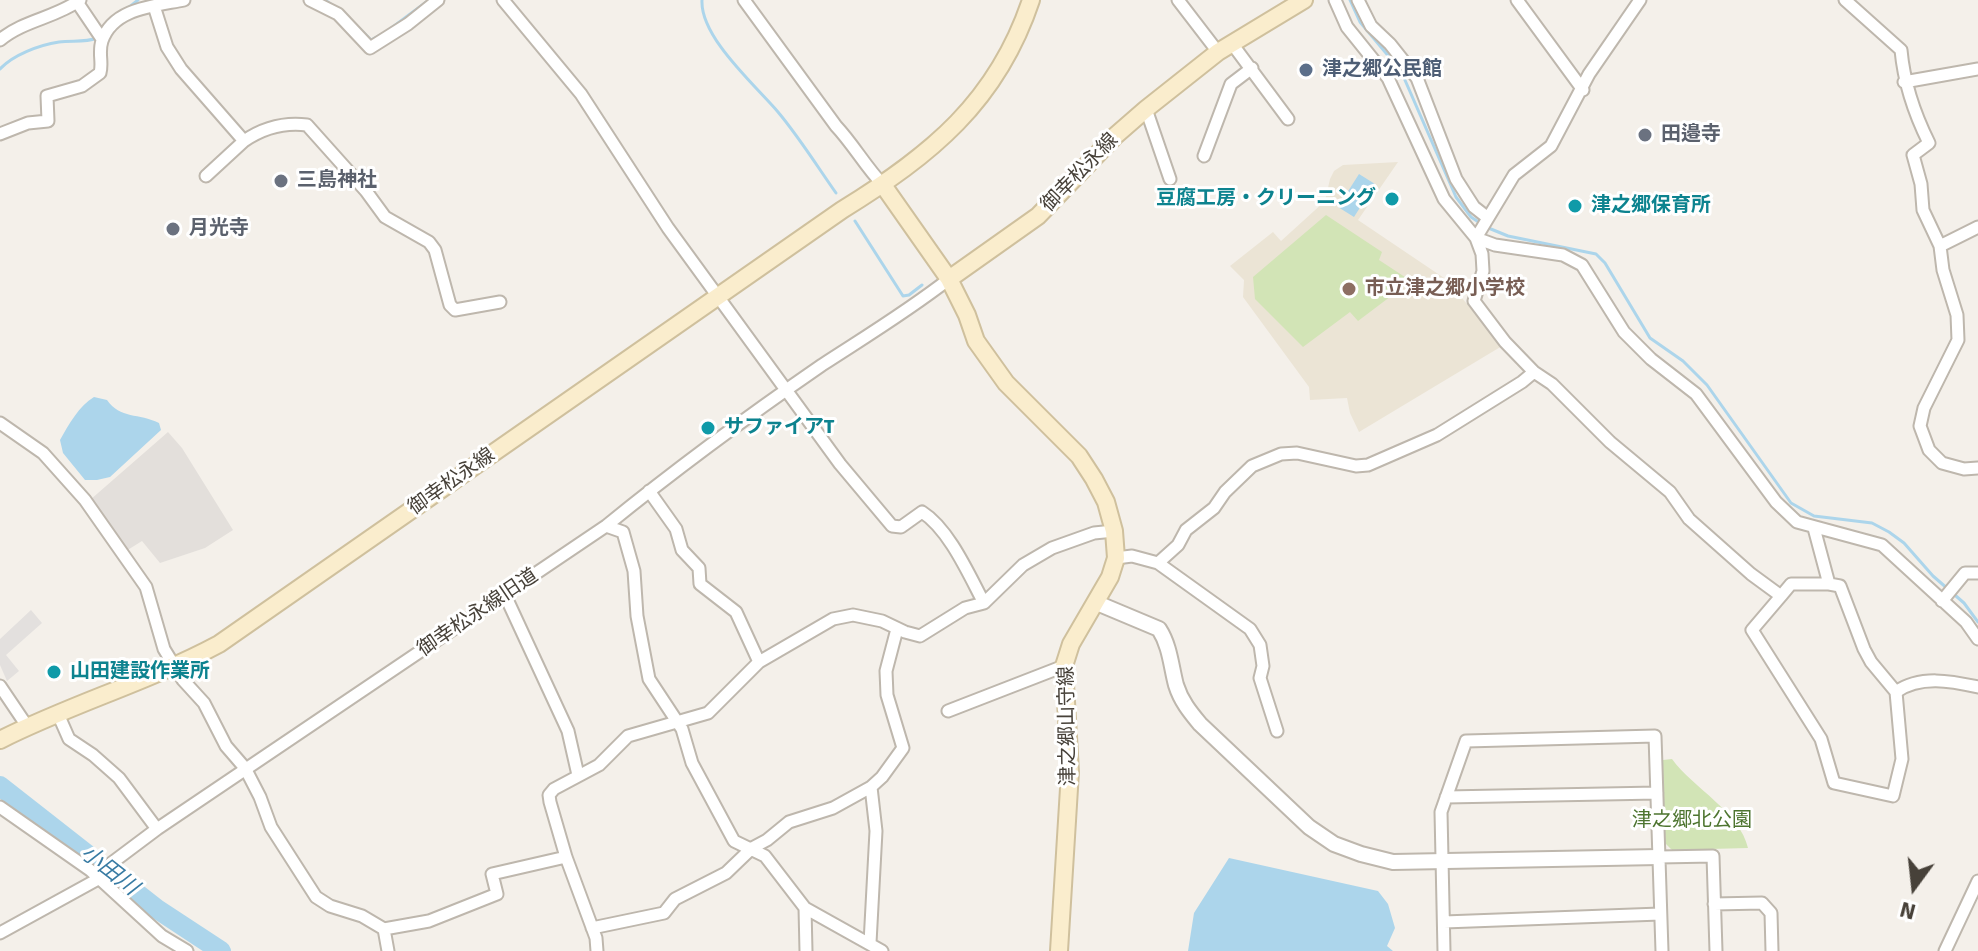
<!DOCTYPE html>
<html>
<head>
<meta charset="utf-8">
<style>
	body { margin:0 }
	#map { position:relative; width:1978px; height:951px; overflow:hidden; background:#f4f0ea; font-family:Signika,sans-serif }
	canvas { display:block }
	.north { position:absolute; left:1874px; top:847px; width:80px; height:80px; -webkit-text-stroke:6px #fff; paint-order:stroke; rotate:195deg; font-size:22px; font-weight:700; line-height:32px; text-align:center; color:#474139 }
	.north::after { content:''; display:block; margin:auto; width:28px; height:36px; background:#474139; clip-path:polygon(50% 0,100% 100%,50% 72%,0 100%) }
</style>
</head>
<body>
<div id="map">
<canvas width="1978" height="951"></canvas>
<div class="north">N</div>
</div>
<script>
const context = document.querySelector('canvas').getContext('2d');
context.lineJoin = 'round';
function fill(path, color) {
  context.fillStyle = color;
  context.fill(path, 'evenodd');
}
function trace(path, color, width, dash) {
  context.strokeStyle = color;
  context.lineWidth = width;
  context.lineCap = dash ? 'butt' : 'round';
  context.setLineDash(dash || []);
  context.stroke(path);
}
function label(font, color, halo, rows, align = 'center') {
  context.font = font + ' Signika,"Noto Sans JP",sans-serif';
  context.lineWidth = 6;
  context.setLineDash([]);
  context.textBaseline = 'middle';
  context.strokeStyle = halo;
  context.fillStyle = color;
  for (const [text, x, y, turn = 0] of rows) {
    context.save();
    context.translate(x, y);
    context.rotate((+turn || 0) * Math.PI / 180);
    context.textAlign = isNaN(turn) ? turn : align;
    if (halo) context.strokeText(text, 0, 0);
    context.fillText(text, 0, 0);
    context.restore();
  }
}
fill(new Path2D(`
	M168,432L182,448L233,530L205,548L160,563L142,541L126,551L90,500Z`), '#e3dfdb');
fill(new Path2D(`
	M1398,162L1358,220L1447,280L1502,346L1359,432L1350,413L1347,398L1310,400L1309,387L1243,297L1244,280L1230,266L1273,232L1281,241L1325,201L1330,179L1334,171L1343,165Z`), '#ebe4d5');
fill(new Path2D(`
	M1326,215L1382,252L1379,260L1411,281L1358,321L1350,312L1303,347L1255,299L1253,277Z
	M1672,759C1693,788 1740,812 1748,848L1672,850L1663,841V760Z`), '#d2e4b6');
fill(new Path2D(`
	M31,610L42,623L6,655L19,671L7,681L0,665V639Z`), '#e3e0de');
fill(new Path2D(`
	M1359,174L1375,184L1354,217L1338,207Z
	M94,397L107,400C120,419 139,413 159,423L161,430L110,477L97,480H85L63,453L60,440C69,424 79,406 94,397Z
	M1229,858L1378,891L1388,904L1395,928L1387,946L1393,951H1188L1194,913Z`), '#acd5eb');
trace(new Path2D(`
	M325,0L335,7
	M702,0C700,37 755,85 778,112C799,137 817,166 836,193
	M1350,0L1360,22L1401,71L1456,197L1471,217L1480,223
	M128,8L138,0
	M359,28L371,40L384,33
	M390,29L429,0
	M0,69C13,55 39,45 59,42C72,40 84,43 97,38
	M855,221L903,296L909,295L922,285
	M1486,227L1508,236L1596,254L1605,263L1650,338L1683,361L1707,385L1791,503L1814,516L1872,523L1889,532L1904,543L1933,576L1964,603L1978,622`), '#acd5eb', 3);
trace(new Path2D(`
	M0,786L157,909L221,951`), '#acd5eb', 20);
const minor = new Path2D(`
	M310,0L338,14L370,48L408,24L438,0
	M503,0L581,94L668,228L840,464L892,526L901,527L922,512C949,529 969,575 984,603
	M744,0L836,126C853,144 865,166 883,185
	M1178,0L1218,52
	M1335,0L1347,27L1388,78L1444,199L1476,238L1482,254L1483,271L1474,301L1505,342L1534,372L1552,384L1610,442L1670,492L1689,519L1751,574L1781,596L1791,584H1829L1840,586L1864,649L1871,662L1896,692C1920,675 1951,681 1978,687
	M1358,0L1371,26L1390,44L1417,78L1456,179L1474,207L1488,218
	M1517,0L1583,90
	M1845,0L1901,50C1904,83 1914,113 1929,143L1913,155L1921,184L1923,210L1940,246L1943,270L1957,315L1958,340L1924,408L1920,426L1929,450L1942,463L1964,469L1978,468
	M77,2L102,39
	M154,6L167,47L181,69L244,141L206,176
	M0,40C24,20 55,18 80,0
	M1233,45L1288,119
	M1904,82L1978,69
	M1146,109L1170,179
	M0,134L28,123L48,121L47,96L82,86L100,73C103,63 98,52 102,41C113,8 154,6 184,0
	M244,141C263,128 283,122 307,125L366,191L385,217L429,242L435,250L450,305L455,310L500,302
	M1204,156L1231,84L1252,68
	M1476,238L1495,245L1563,255L1582,265L1624,332L1651,359L1696,394L1776,502L1797,522L1882,545L1966,622L1978,639
	M1476,238L1514,175L1551,146L1589,74L1640,0
	M1940,246L1978,227
	M0,423L43,453L85,500L146,587L164,649L183,680L204,703L226,746L245,768L260,797L271,827L316,897L330,906L362,916L384,929L429,921L497,894L492,874L566,857
	M649,491L676,529L682,550L699,568L700,584L736,612L759,662
	M606,526L623,532L634,571L637,616L649,679L682,729L692,763L734,841L765,856L805,908L882,951
	M1814,528L1829,584
	M1116,558L1132,556L1158,563L1178,545L1186,530L1214,508L1225,492L1252,466L1281,454L1297,453L1356,466L1368,465L1437,435L1522,382L1534,372
	M1158,563L1250,629L1260,645L1263,666L1260,678L1277,731
	M505,595L568,731L578,775
	M1781,596L1752,630L1821,739L1834,783L1893,796L1902,759L1896,692
	M1942,601L1965,573H1978
	M0,686L27,726
	M948,711L1064,666
	M58,714L69,739L93,755L119,778L157,829
	M1446,797L1657,793
	M0,807L90,870L162,936L187,951
	M1659,857L1713,856L1716,951
	M1714,904L1762,903L1771,913L1772,951
	M805,908L806,951
	M1444,922L1660,914
	M592,928L664,913L675,899L726,873L752,848L767,840L789,822L833,808L871,787L882,777L903,748L887,695L886,671L897,629
	M384,929L388,951
	M0,933L100,878L109,865L157,829L606,526C676,469 748,416 822,365C865,337 908,311 949,279
	M870,943L876,831L871,787
	M597,951L596,938L566,857L550,802L549,795L554,789L599,765L628,736L708,713L759,662L833,619L853,615L882,621L905,632L920,636L965,608L984,603L1023,565L1052,548L1094,533L1114,531
	M1444,951L1441,812L1466,741L1655,736L1662,951
	M1945,951L1978,881`);
const tertiary = new Path2D(`
	M1097,603L1159,629C1170,646 1171,666 1176,685C1181,701 1190,712 1200,724L1309,827L1334,844L1361,854L1393,862L1659,857`);
const secondary = new Path2D(`
	M883,185L949,279L967,315L976,341L1006,383L1079,456L1094,479L1106,502L1114,531L1116,558L1110,577L1071,644L1064,666L1070,772L1059,951
	M949,279L1038,216L1115,136L1146,109L1218,52L1304,0
	M0,740C71,704 148,682 219,644L842,210C931,155 997,102 1031,0`);
trace(minor, '#beb7ad', 15);
trace(tertiary, '#beb7ad', 18);
trace(secondary, '#cfc09d', 20);
trace(minor, '#fff', 11);
trace(tertiary, '#fff', 14);
trace(secondary, '#faedcd', 16);
for (const [x, y, r, color] of [
	[1306,70,8,"#5c6f8a"],
	[1645,135,8,"#6b7280"],
	[281,181,8,"#6b7280"],
	[1392,199,8,"#0f9aa8"],
	[1575,206,8,"#0f9aa8"],
	[173,229,8,"#6b7280"],
	[1349,289,8,"#8d6e63"],
	[708,428,8,"#0f9aa8"],
	[54,672,8,"#0f9aa8"]
]) {
  const dot = new Path2D();
  dot.arc(x, y, r, 0, 2 * Math.PI);
  context.fillStyle = color;
  context.fill(dot);
  trace(dot, '#fff', 3);
}
label('bold 20px', '#4e5e75', '#fff', [
	["津之郷公民館",1322,70]
], 'left');
label('bold 20px', '#5b616d', '#fff', [
	["田邉寺",1661,135],
	["三島神社",297,181],
	["月光寺",189,229]
], 'left');
label('20px', '#474139', '#fff', [
	["御幸松永線",1080,173,-46],
	["御幸松永線",452,482,-35],
	["御幸松永線旧道",478,613,-34],
	["津之郷山守線",1068,726,-91]
]);
label('bold 20px', '#0d838f', '#fff', [
	["豆腐工房・クリーニング",1376,199,"right"],
	["津之郷保育所",1591,206],
	["サファイアT",724,428],
	["山田建設作業所",70,672]
], 'left');
label('bold 20px', '#785e54', '#fff', [
	["市立津之郷小学校",1365,289]
], 'left');
label('20px', '#4e7530', '#fff', [
	["津之郷北公園",1692,821]
]);
label('italic 22px', '#387ba3', '#fff', [
	["小田川",109,871,38]
]);
</script>
</body>
</html>
